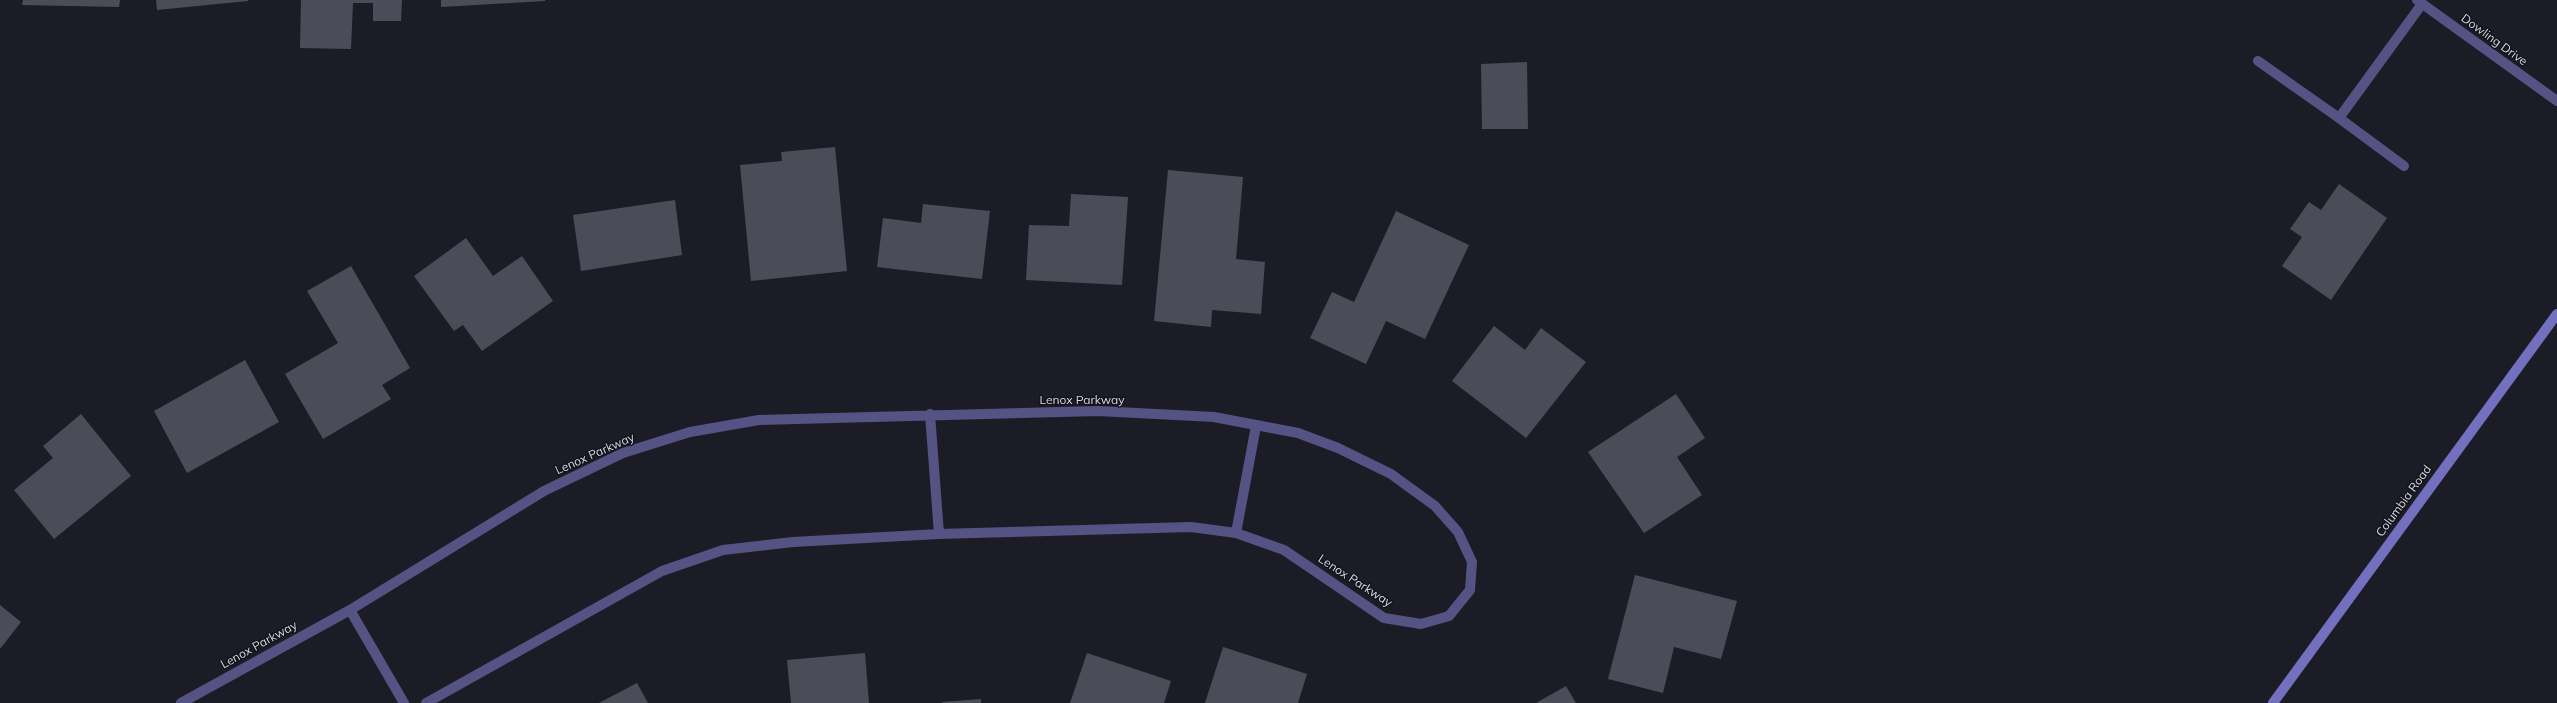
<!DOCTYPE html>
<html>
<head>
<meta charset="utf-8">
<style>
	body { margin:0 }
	canvas { display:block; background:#1c1c27 }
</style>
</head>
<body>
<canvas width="2557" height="703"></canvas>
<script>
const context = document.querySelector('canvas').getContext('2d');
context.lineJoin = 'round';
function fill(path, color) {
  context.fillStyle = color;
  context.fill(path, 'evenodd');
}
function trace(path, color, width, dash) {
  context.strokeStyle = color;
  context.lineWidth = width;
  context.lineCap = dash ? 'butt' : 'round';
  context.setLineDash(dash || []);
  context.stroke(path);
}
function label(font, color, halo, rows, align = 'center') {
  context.font = font + ' Mulish,sans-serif';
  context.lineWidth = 3;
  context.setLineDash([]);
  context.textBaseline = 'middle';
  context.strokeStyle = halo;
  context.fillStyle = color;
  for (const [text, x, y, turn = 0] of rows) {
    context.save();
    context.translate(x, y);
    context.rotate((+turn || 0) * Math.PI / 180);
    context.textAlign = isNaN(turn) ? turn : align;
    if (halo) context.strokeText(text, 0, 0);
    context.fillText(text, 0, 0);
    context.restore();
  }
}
fill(new Path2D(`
	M23,0H120L119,7L22,5Z
	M156,0H248V1L157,10Z
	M301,0H402L401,21H373V3H353L351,49L300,48Z
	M441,0H545V1L441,7Z
	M1527,62L1528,129H1482L1481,64Z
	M835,147L847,271L751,281L740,165L782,161L781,152Z
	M1168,170L1243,177L1236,259L1265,262L1261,314L1212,310L1211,327L1154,321Z
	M2339,184L2387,218L2331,300L2282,266L2302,237L2290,229L2309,202L2321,210Z
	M1071,194L1128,197L1122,285L1026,280L1029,225L1069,226Z
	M675,200L682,255L581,271L573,215Z
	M923,204L990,211L982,279L877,267L883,218L921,223Z
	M1396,211L1469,245L1425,339L1386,321L1366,364L1310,338L1332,292L1354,302Z
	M466,238L493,276L522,256L553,301L482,351L463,325L454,331L414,276Z
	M351,266L410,368L382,385L391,399L323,439L285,374L338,343L307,291Z
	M1494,326L1525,350L1541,328L1586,362L1526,438L1452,381Z
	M245,360L279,422L187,473L154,411Z
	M1676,394L1705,438L1677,457L1702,495L1644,533L1588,452Z
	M81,414L131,476L54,539L14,490L53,458L43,446Z
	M1635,575L1737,601L1721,659L1674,647L1663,693L1608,679Z
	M0,605L21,622L0,649Z
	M1223,647L1307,674L1298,703H1205Z
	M865,653L869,703H791L787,660Z
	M1087,653L1171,681L1164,703H1070Z
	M637,683L648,703H599Z
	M1566,686L1576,703H1536Z
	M981,699V703H942V702Z`), '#4b4c58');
trace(new Path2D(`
	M2258,61L2339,118
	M2404,166L2339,118L2422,4`), '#545384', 10);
trace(new Path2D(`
	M2417,0L2557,101
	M930,414L939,534
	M1236,533L1256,426
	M350,610L404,703
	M181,703L350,610L544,491L623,453L690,432L759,420L1098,411L1214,417L1298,433L1338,448L1391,474L1435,506L1458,532L1472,562L1470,590L1449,616L1421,624L1384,618L1284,550L1236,533L1191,527L939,534L793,542L723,550L662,571L426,703`), '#545384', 10);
trace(new Path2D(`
	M2273,703L2557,314`), '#7470c0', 10);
label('12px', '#d7d7df', '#13131d', [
	["Dowling Drive",2494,40,36],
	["Lenox Parkway",1082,400],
	["Lenox Parkway",595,454,-24],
	["Columbia Road",2404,501,-54],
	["Lenox Parkway",1355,581,33],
	["Lenox Parkway",259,645,-29]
]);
</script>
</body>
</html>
